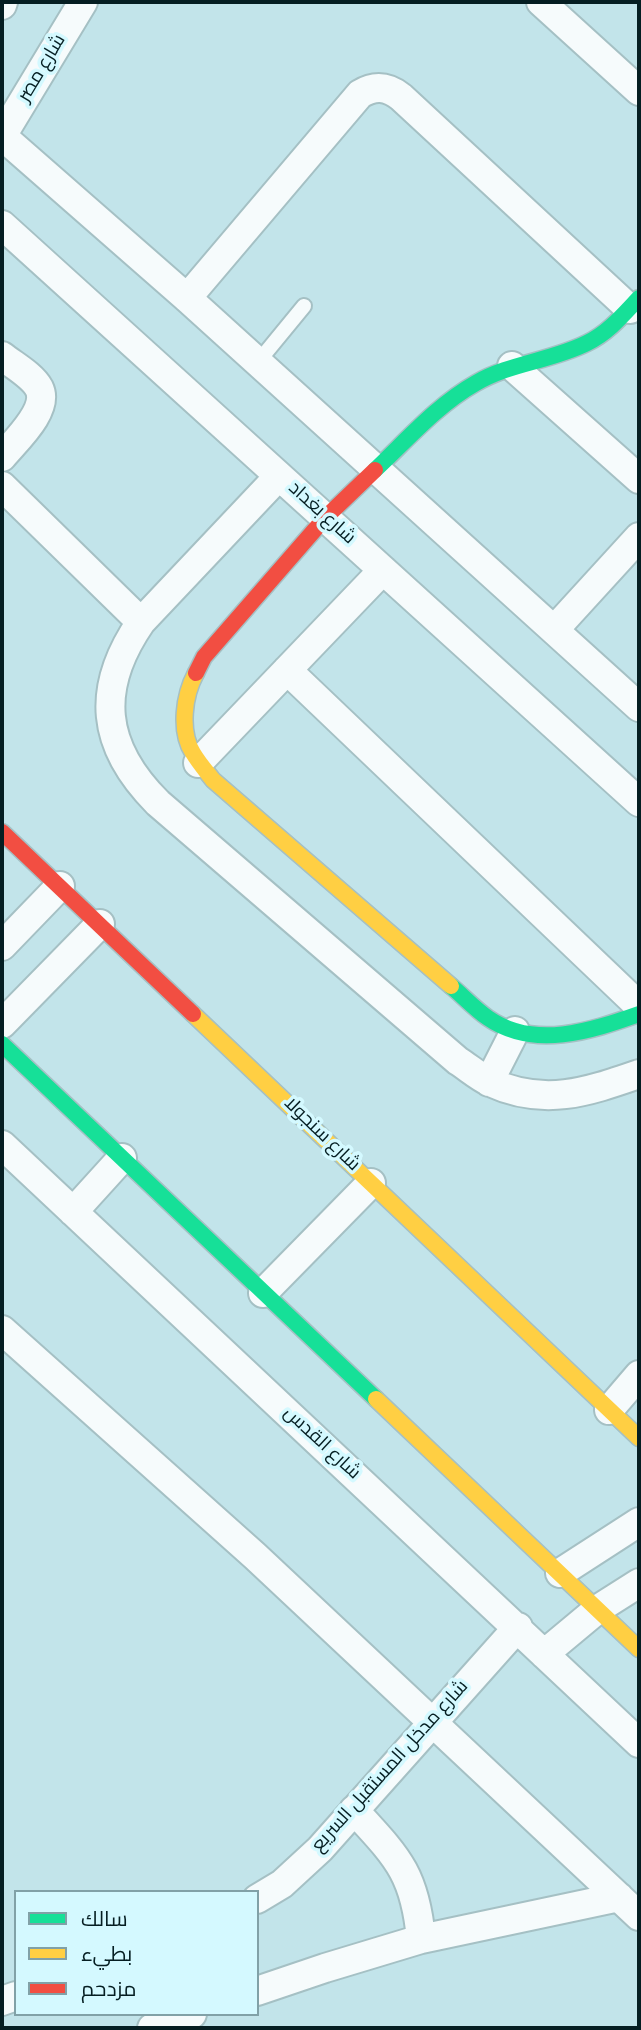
<!DOCTYPE html>
<html>
<head>
<meta charset="utf-8">
<style>
	body { margin:0 }
	#map { position:relative; width:641px; height:2030px; overflow:hidden; background:#c2e4ea; font-family:Overpass,Cairo,sans-serif }
	canvas { display:block }
	.frame { position:absolute; inset:0; border:4px solid #051e22; pointer-events:none }
	.legend { position:absolute; left:14px; top:1890px; width:245px; height:126px; box-sizing:border-box; background:#d4f9ff; border:2px solid #81a1a7; margin:0; padding:9px 12px; list-style:none; font-size:21px; color:#051e22 }
	.legend li { display:flex; align-items:center; gap:14px; height:35px }
	.legend b { width:35px; border:2px solid #81a1a7 }
</style>
</head>
<body>
<div id="map">
<canvas width="641" height="2030"></canvas>
<div class="frame"></div>
<ul class="legend">
<li><b style="height:9px;background:#16e098"></b>سالك</li>
<li><b style="height:9px;background:#ffcf43"></b>بطيء</li>
<li><b style="height:9px;background:#f24e42"></b>مزدحم</li>
</ul>
</div>
<script>
const context = document.querySelector('canvas').getContext('2d');
context.lineJoin = 'round';
function trace(path, color, width, dash) {
  context.strokeStyle = color;
  context.lineWidth = width;
  context.lineCap = dash ? 'butt' : 'round';
  context.setLineDash(dash || []);
  context.stroke(path);
}
function label(font, color, halo, rows, align = 'center') {
  context.font = font + ' Overpass,Cairo,sans-serif';
  context.lineWidth = 7;
  context.setLineDash([]);
  context.textBaseline = 'middle';
  context.strokeStyle = halo;
  context.fillStyle = color;
  for (const [text, x, y, turn = 0] of rows) {
    context.save();
    context.translate(x, y);
    context.rotate((+turn || 0) * Math.PI / 180);
    context.textAlign = isNaN(turn) ? turn : align;
    if (halo) context.strokeText(text, 0, 0);
    context.fillText(text, 0, 0);
    context.restore();
  }
}
const lane = new Path2D(`
	M258,362L304,306`);
const street = new Path2D(`
	M541,2L639,91
	M2,5L3,2
	M2,136L187,298L639,707
	M2,136L83,2
	M2,225L639,802
	M187,298L360,94C375,85 387,86 401,97L630,309
	M2,356C13,365 32,375 39,388C50,410 15,441 2,457
	M512,366L639,479
	M279,476L141,622C95,689 101,746 158,803L458,1061C469,1068 479,1077 490,1082C544,1107 587,1092 639,1074
	M2,486L141,622
	M554,630L639,537
	M287,670L639,1006
	M198,763L383,570
	M2,946L60,886
	M2,1024L100,924
	M489,1082L515,1031
	M2,1145L639,1743
	M73,1212L122,1158
	M263,1293L371,1183
	M2,1330L255,1556L639,1916
	M609,1410L639,1375
	M560,1573L639,1522
	M544,1654L598,1609L639,1583
	M354,1810C397,1857 415,1873 421,1939
	M257,1899L282,1884L320,1849L518,1627
	M257,1991L325,1968L421,1939L619,1897
	M2,2001L16,1996
	M152,2028L192,2014`);
const fast = new Path2D(`
	M375,470C407,440 437,405 476,383C510,363 551,361 587,343C608,333 623,315 639,298
	M451,986C463,996 475,1009 488,1018C534,1050 591,1031 639,1014
	M2,1044L376,1399`);
const slow = new Path2D(`
	M196,673C184,695 179,731 193,753C199,763 206,771 213,780L451,986
	M193,1014L639,1438
	M376,1399L639,1649`);
const jam = new Path2D(`
	M196,673L204,657L325,518L375,470
	M2,832L193,1014`);
trace(lane, '#a5c0c4', 18);
trace(street, '#a5c0c4', 32);
trace(fast, '#a5c0c4', 19);
trace(slow, '#a5c0c4', 19);
trace(jam, '#a5c0c4', 19);
trace(lane, '#f6fbfc', 14);
trace(street, '#f6fbfc', 28);
trace(fast, '#16e098', 16);
trace(slow, '#ffcf43', 16);
trace(jam, '#f24e42', 16);
label('19px', '#051e22', '#d4f9ff', [
	["شارع مصر",43,69,-59],
	["شارع بغداد",321,514,42],
	["شارع سنجولا",321,1135,44],
	["شارع القدس",321,1444,43],
	["شارع مدخل المستقبل السريع",391,1767,-48]
]);
</script>
</body>
</html>
